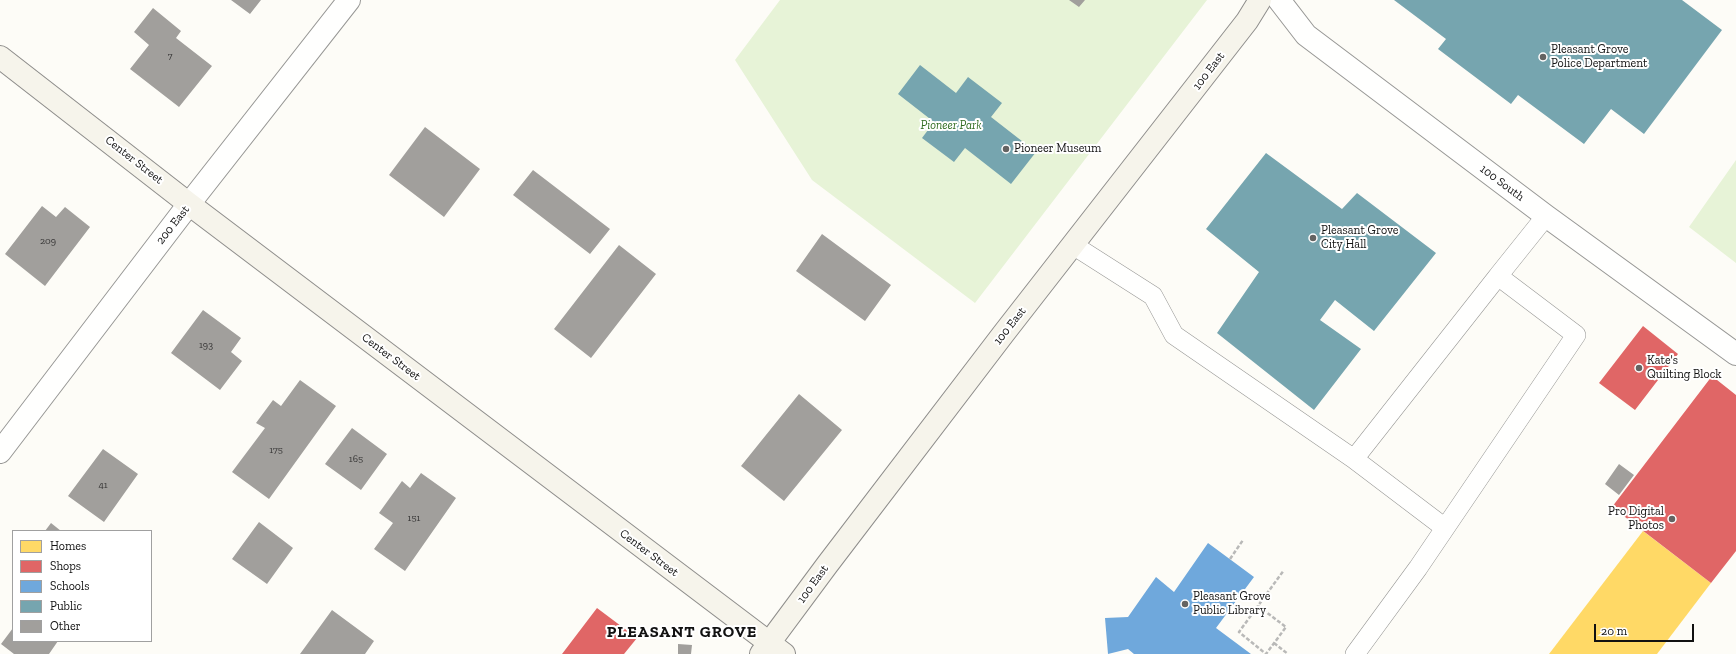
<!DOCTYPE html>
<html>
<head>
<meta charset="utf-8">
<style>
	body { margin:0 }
	#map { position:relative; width:1736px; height:654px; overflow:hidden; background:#fdfcf7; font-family:"Zilla Slab",serif }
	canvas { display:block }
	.legend { position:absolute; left:12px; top:530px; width:140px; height:112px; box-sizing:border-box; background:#fff; border:1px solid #a0a0a0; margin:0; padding:5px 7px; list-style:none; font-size:12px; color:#111 }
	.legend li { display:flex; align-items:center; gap:8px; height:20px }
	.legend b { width:20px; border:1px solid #a0a0a0 }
	.scale { position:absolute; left:1594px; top:624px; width:100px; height:18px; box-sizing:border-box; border:2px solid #111; border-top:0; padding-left:5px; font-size:12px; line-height:14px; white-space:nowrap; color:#111; -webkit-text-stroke:3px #fff; paint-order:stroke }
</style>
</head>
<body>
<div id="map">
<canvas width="1736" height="654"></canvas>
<ul class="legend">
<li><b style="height:11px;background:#ffd966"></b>Homes</li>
<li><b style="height:11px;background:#e06666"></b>Shops</li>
<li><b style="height:11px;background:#6fa8dc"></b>Schools</li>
<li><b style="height:11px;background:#76a5af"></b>Public</li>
<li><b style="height:11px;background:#a19f9c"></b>Other</li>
</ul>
<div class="scale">20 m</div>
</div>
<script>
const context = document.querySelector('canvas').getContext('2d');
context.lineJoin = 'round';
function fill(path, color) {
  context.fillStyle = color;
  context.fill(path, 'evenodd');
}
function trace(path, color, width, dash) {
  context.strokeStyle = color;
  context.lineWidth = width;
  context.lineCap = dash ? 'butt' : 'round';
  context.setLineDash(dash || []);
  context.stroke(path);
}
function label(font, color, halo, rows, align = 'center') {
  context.font = font + ' "Zilla Slab",serif';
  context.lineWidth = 4;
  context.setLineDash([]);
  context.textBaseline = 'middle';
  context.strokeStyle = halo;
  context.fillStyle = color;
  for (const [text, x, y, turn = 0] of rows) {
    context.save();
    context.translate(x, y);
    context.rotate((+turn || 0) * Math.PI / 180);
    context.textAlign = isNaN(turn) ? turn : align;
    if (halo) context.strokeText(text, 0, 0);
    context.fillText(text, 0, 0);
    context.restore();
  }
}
fill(new Path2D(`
	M780,0H1207L975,303L812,180L735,60Z
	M1736,160V263L1689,227Z`), '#e7f3d7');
fill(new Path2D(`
	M1643,531L1711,583L1657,654H1549Z`), '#ffd966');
fill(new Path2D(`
	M1643,326L1678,354L1635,410L1599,383Z
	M1712,376L1736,395V551L1711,583L1612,507Z
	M597,608L637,638L624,654H562Z`), '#e06666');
fill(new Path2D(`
	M1208,543L1254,577L1216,628L1251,654H1134L1128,649L1108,654L1105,618L1128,617L1156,577L1174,592Z`), '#6fa8dc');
fill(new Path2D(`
	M1394,0H1682L1722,30L1644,134L1611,109L1584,144L1518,95L1511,104L1438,49L1446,39Z
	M920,65L956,93L968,77L1002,103L991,117L1036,152L1011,184L965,148L954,162L922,138L934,122L898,94Z
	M1266,153L1342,209L1357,193L1436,253L1374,331L1335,300L1320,320L1361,349L1314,410L1217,333L1259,272L1206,229Z`), '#76a5af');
fill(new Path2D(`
	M231,0H261L250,14Z
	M1069,0H1085L1079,7Z
	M153,8L181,31L176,38L212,66L179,107L130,69L149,45L134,32Z
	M425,127L480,169L444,217L389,175Z
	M533,170L610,229L590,254L513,195Z
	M42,206L56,217L65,207L90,227L45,286L5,254Z
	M822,234L891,285L865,321L796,271Z
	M619,245L656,274L591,358L554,329Z
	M203,310L241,338L231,352L242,361L220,390L171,353Z
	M300,380L336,406L269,499L232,472L265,428L256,423L273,400L281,406Z
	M799,394L842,430L784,501L741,466Z
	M352,428L387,454L361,490L325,464Z
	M103,449L138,474L104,522L68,496Z
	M1619,464L1634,475L1619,495L1605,484Z
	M421,473L456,498L405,571L374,549L393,523L379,513L402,481L410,488Z
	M259,522L293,548L267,584L232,559Z
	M51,523L61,531H45Z
	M332,610L374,641L365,654H300Z
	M13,628V641H58L49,654H14L1,644Z
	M678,644L692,645L691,654H678Z`), '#a19f9c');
const lane = new Path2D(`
	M1073,245L1153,296L1174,335L1354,459L1498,276
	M1354,459L1445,528
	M1355,654L1418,568L1576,335L1498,276L1546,216`);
const street = new Path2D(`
	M1279,0L1306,35L1546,216L1736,354
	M0,452L189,204L349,0`);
const secondary = new Path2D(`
	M0,57L189,204L784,654
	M761,654L827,565L1004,333L1247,21L1260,0`);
trace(lane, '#979795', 20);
trace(street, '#979795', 24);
trace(secondary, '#8e8d8b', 24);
trace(new Path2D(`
	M1230,559L1243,540
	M1258,606L1286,627L1266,654L1239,632L1284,570
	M1274,643L1288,654`), '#b9b9b8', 2.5, [4, 2]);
trace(lane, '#fffffe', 19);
trace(street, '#fffffe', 22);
trace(secondary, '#f6f4eb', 22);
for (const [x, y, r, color] of [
	[1543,57,4,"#646362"],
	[1006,149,4,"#646362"],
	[1313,238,4,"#646362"],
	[1639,368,4,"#646362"],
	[1672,519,4,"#646362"],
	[1185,604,4,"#646362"]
]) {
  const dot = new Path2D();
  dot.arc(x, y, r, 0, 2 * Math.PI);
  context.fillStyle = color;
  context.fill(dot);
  trace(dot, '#fff', 1.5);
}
label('10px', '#353434', null, [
	["7",170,56],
	["209",48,241],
	["193",206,345],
	["175",276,450],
	["165",356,459],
	["41",103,485],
	["151",414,518]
]);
label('12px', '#111', '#fff', [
	["Pleasant Grove",1551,50],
	["Police Department",1551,64],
	["Pioneer Museum",1014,149],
	["Pleasant Grove",1321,231],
	["City Hall",1321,245],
	["Kate's",1647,361],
	["Quilting Block",1647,375],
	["Pro Digital",1664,512,"right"],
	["Photos",1664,526,"right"],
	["Pleasant Grove",1193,597],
	["Public Library",1193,611]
], 'left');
label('12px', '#111', '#fff', [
	["100 East",1209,71,-53],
	["Center Street",134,160,38],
	["100 South",1502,183,37],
	["200 East",173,225,-52],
	["100 East",1010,326,-52],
	["Center Street",391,357,37],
	["Center Street",649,553,37],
	["100 East",813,584,-54]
]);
label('italic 12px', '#2f6b1f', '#fff', [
	["Pioneer Park",951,126]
]);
context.letterSpacing = '1px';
label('bold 16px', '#111', '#fff', [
	["PLEASANT GROVE",682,632]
]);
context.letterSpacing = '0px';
</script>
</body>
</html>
